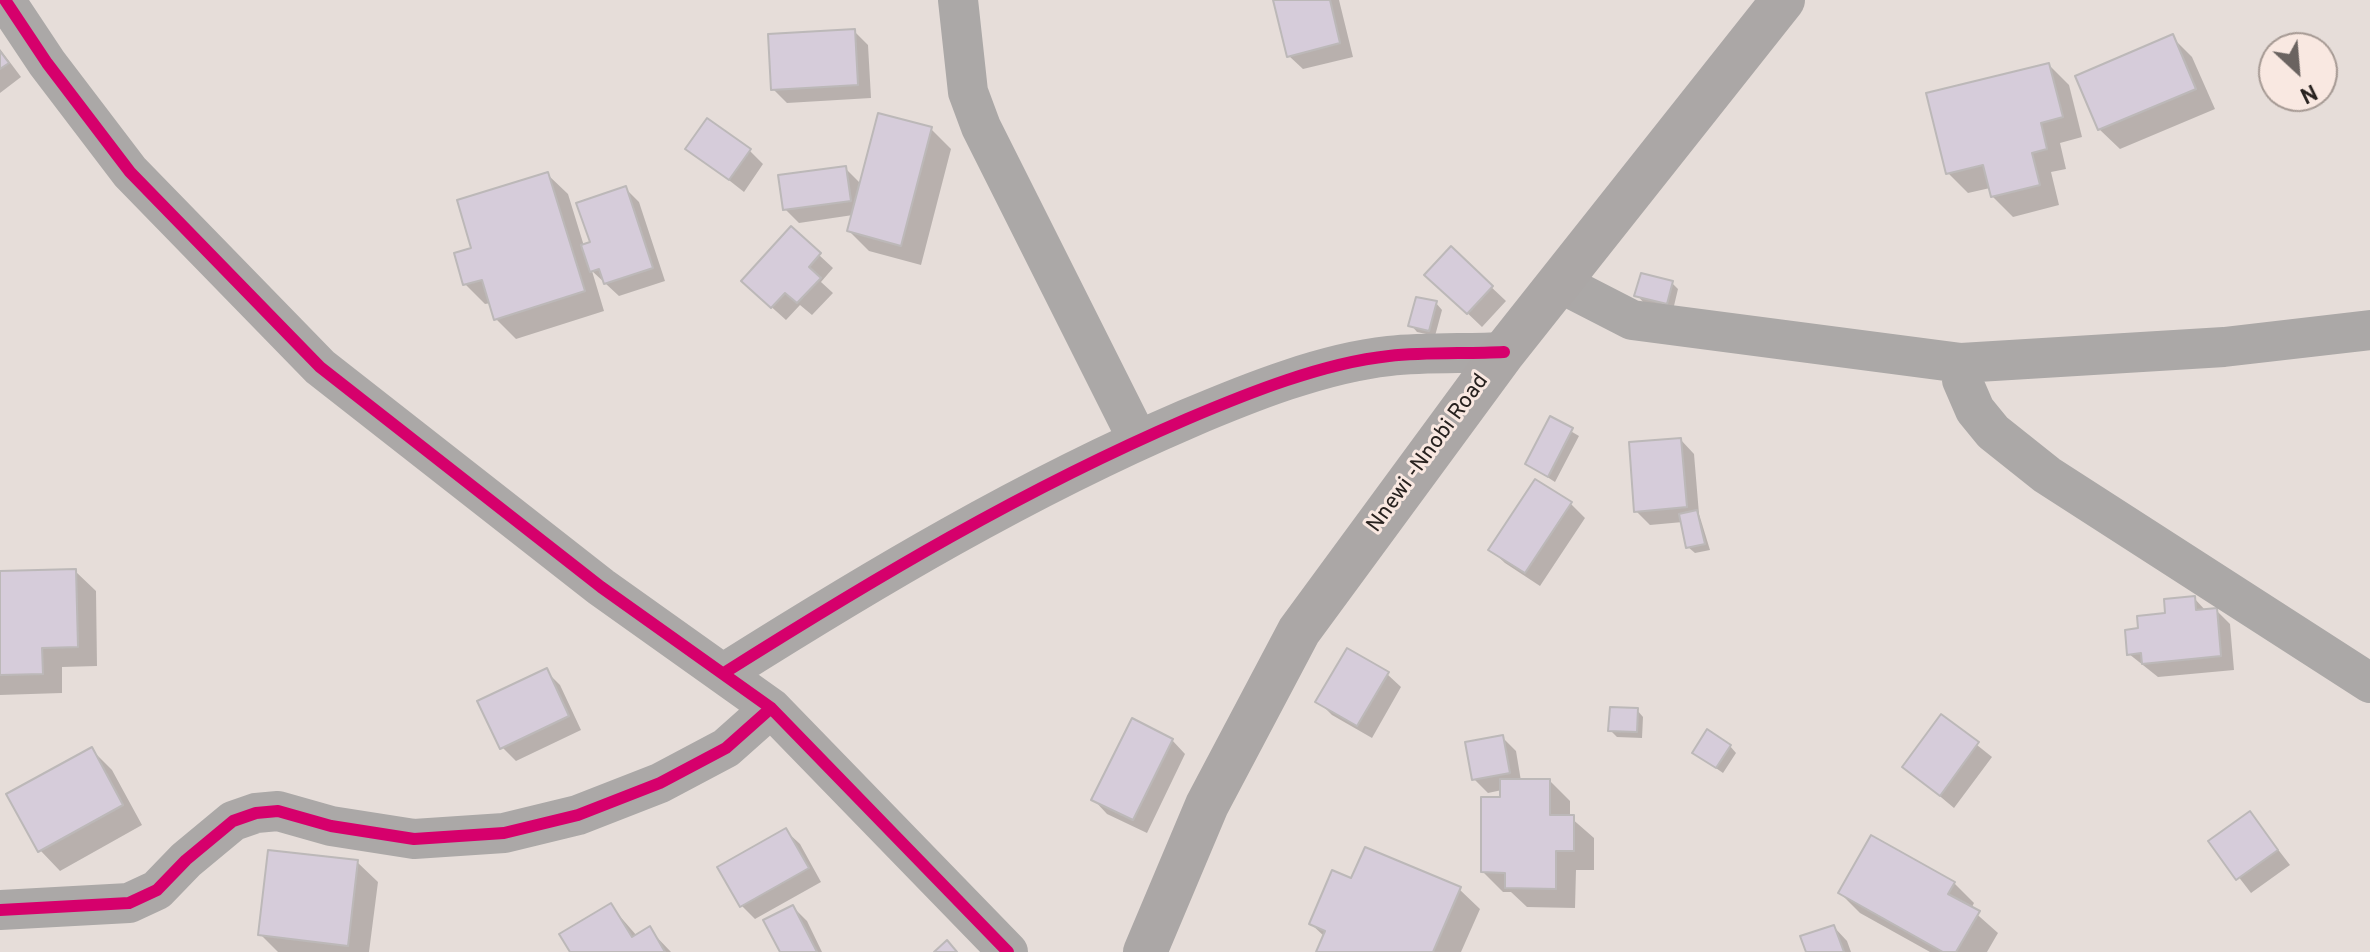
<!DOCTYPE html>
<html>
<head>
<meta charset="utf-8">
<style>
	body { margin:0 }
	#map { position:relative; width:2370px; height:952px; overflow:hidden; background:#e6ddd9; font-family:Overpass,sans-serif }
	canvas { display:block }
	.north { position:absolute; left:2258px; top:32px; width:80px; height:80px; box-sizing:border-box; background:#f9e8e1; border:2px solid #a59993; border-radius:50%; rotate:154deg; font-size:22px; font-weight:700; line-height:32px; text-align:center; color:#28221f }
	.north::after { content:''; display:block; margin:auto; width:28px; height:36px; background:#6a6360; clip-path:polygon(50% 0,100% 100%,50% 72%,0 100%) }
</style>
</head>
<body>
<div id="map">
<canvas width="2370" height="952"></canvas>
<div class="north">N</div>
</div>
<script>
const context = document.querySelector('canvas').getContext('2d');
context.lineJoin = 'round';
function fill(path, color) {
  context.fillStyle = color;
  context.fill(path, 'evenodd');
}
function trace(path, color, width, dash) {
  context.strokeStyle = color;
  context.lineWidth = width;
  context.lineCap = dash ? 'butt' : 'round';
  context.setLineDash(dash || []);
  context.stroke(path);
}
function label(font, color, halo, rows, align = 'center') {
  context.font = font + ' Overpass,sans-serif';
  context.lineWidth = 6;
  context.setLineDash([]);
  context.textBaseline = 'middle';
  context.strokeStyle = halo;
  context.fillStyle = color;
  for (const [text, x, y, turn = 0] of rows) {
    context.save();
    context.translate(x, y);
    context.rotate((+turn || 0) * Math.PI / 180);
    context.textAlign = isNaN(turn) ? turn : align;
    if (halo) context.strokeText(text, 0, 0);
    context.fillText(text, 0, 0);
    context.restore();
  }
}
fill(new Path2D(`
	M1275,0H1339L1353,57L1303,69L1289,56Z
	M854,31L868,45L871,98L787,103L773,89Z
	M2172,37L2192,57L2215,109L2120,149L2099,129Z
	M0,49L21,77L0,93Z
	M2049,65L2069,85L2082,137L2060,143L2066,169L2051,172L2059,205L2013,217L1992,196L1990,188L1968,193L1948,173Z
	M931,129L951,149L921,265L869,251L849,231L853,215L799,223L785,209L845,168L861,184Z
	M688,148L750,151L763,164L744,192Z
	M547,174L568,194L584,246L592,244L625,188L639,202L665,281L619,296L592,271L604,311L516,339L496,319L491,303L485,304L465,284L474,249Z
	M791,229L833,268L821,282L833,293L812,315L800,305L786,320L757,294Z
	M1451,249L1506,301L1482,327L1441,288Z
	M1672,283L1678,289L1673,310L1643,302L1637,295Z
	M1436,303L1442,310L1435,336L1417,332L1411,325Z
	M1550,419L1579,436L1555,482L1527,464Z
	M1681,440L1694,454L1699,514L1710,550L1695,553L1688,547L1683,522L1650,525L1636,511Z
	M1536,482L1571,504L1585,518L1540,586L1505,563L1491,550Z
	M75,571L96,591L97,666L62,667V693L0,695V573Z
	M2194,598L2206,611L2216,610L2230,624L2234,670L2158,677L2129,654L2141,630Z
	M546,671L560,685L581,730L516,761L502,747Z
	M1387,674L1401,687L1372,738L1332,715L1318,701Z
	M1637,710L1643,717L1642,738L1617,737L1610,730Z
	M1942,717L1992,757L1954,808L1905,767Z
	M1502,737L1516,751L1521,781H1550L1570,801V817L1594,838V870H1576L1575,908L1527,907L1511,892H1503L1483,872L1502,790L1488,793L1474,779Z
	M1172,740L1185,754L1147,833L1107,814L1094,800Z
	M1730,746L1736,753L1723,773L1694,753Z
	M92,750L112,770L142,825L60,871L40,850Z
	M2250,813L2290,865L2251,893L2211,841Z
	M786,831L800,844L821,882L755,919L742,906Z
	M357,862L378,882L369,952H278L260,934Z
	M1352,881L1459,889L1480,909L1461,952H1318L1325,937L1311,924Z
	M1954,883L1974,903L1971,909L1998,933L1987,952H1930L1860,913L1840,893Z
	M611,906L637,936L649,929L671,952H572Z
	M793,907L807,921L822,952H782Z
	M1834,927L1847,941L1851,952H1808Z`), '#0003');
const building = new Path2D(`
	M1273,0H1330L1340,43L1287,57Z
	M855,29L858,85L771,90L768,34Z
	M2173,34L2196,89L2098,130L2075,76Z
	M0,51L9,63L0,69Z
	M2049,63L2063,117L2041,123L2047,149L2032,153L2040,185L1991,197L1983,165L1946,174L1926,93Z
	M878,113L932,127L901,246L847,231Z
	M707,118L751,149L729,180L685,149Z
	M846,166L851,201L783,210L778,175Z
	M548,172L585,291L494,320L482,280L463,285L454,253L471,248L457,200Z
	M626,186L653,268L604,284L599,269L590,272L581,245L590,242L576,203Z
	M791,226L821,253L809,267L821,278L797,303L785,293L771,308L741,281Z
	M1451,246L1493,286L1467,314L1424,275Z
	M1641,273L1673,281L1667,304L1634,296Z
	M1416,297L1437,301L1429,331L1408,326Z
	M1550,416L1573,428L1548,477L1525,464Z
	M1681,438L1687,507L1634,512L1629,442Z
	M1535,479L1572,502L1525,573L1488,550Z
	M1697,510L1705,544L1686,548L1679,514Z
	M76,569L78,647L42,648L43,674L0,675V571Z
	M2195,596L2196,610L2217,608L2221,656L2142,664L2141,653L2127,655L2125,630L2138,628L2137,616L2165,613L2164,599Z
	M1347,648L1389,672L1357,726L1315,702Z
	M547,668L569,716L500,749L477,701Z
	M1610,707L1638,708L1637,732L1608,731Z
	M1941,714L1979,742L1940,796L1902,767Z
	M1132,718L1173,739L1133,820L1091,800Z
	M1707,729L1731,745L1716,768L1692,753Z
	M1503,735L1510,773L1472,780L1465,742Z
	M92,747L123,805L38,852L6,794Z
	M1500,779H1550V815H1574V851H1556V889L1505,888V873L1481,872V797H1500Z
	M2250,811L2278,850L2236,880L2208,841Z
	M786,828L809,868L740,907L717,867Z
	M1871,835L1955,882L1948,894L1980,911L1956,952H1943L1838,893Z
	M1365,847L1461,887L1433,952H1316L1325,931L1309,924L1332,870L1351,878Z
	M268,850L358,860L348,946L258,935Z
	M611,903L632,937L650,926L665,952H570L559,934Z
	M793,905L817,952H780L763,920Z
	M1834,925L1844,952H1806L1800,936Z
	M947,940L957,952H934Z`);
fill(building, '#d6ccda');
trace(building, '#bcb8b8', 2);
trace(new Path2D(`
	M5,0L47,63L130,172L320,367L601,587L771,708L1008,952
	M958,0L968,92L981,127L1138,440
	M1558,282L1632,320L1961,363L2224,347L2370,330
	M1961,363L1962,380L1975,410L1993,432L2047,475L2370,683
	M724,673C873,579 1024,489 1187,419C1248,393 1323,363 1389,356C1427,352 1466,354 1504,352
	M0,910L129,903L157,890L186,860L233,821L256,813L278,811L331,826L414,839L504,833L578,815L660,783L726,748L771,708`), '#aba8a7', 40);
trace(new Path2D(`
	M1145,952L1207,805L1299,631L1504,352L1783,0`), '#aba7a6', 44);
trace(new Path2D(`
	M5,0L47,63L130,172L320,367L601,587L771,708L1008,952
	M724,673C873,579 1024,489 1187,419C1248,393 1323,363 1389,356C1427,352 1466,354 1504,352
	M0,910L129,903L157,890L186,860L233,821L256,813L278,811L331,826L414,839L504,833L578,815L660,783L726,748L771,708`), '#d6006c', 12);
label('22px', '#28221f', '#f9e8e1', [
	["Nnewi -Nnobi Road",1429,454,-54]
]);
</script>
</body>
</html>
